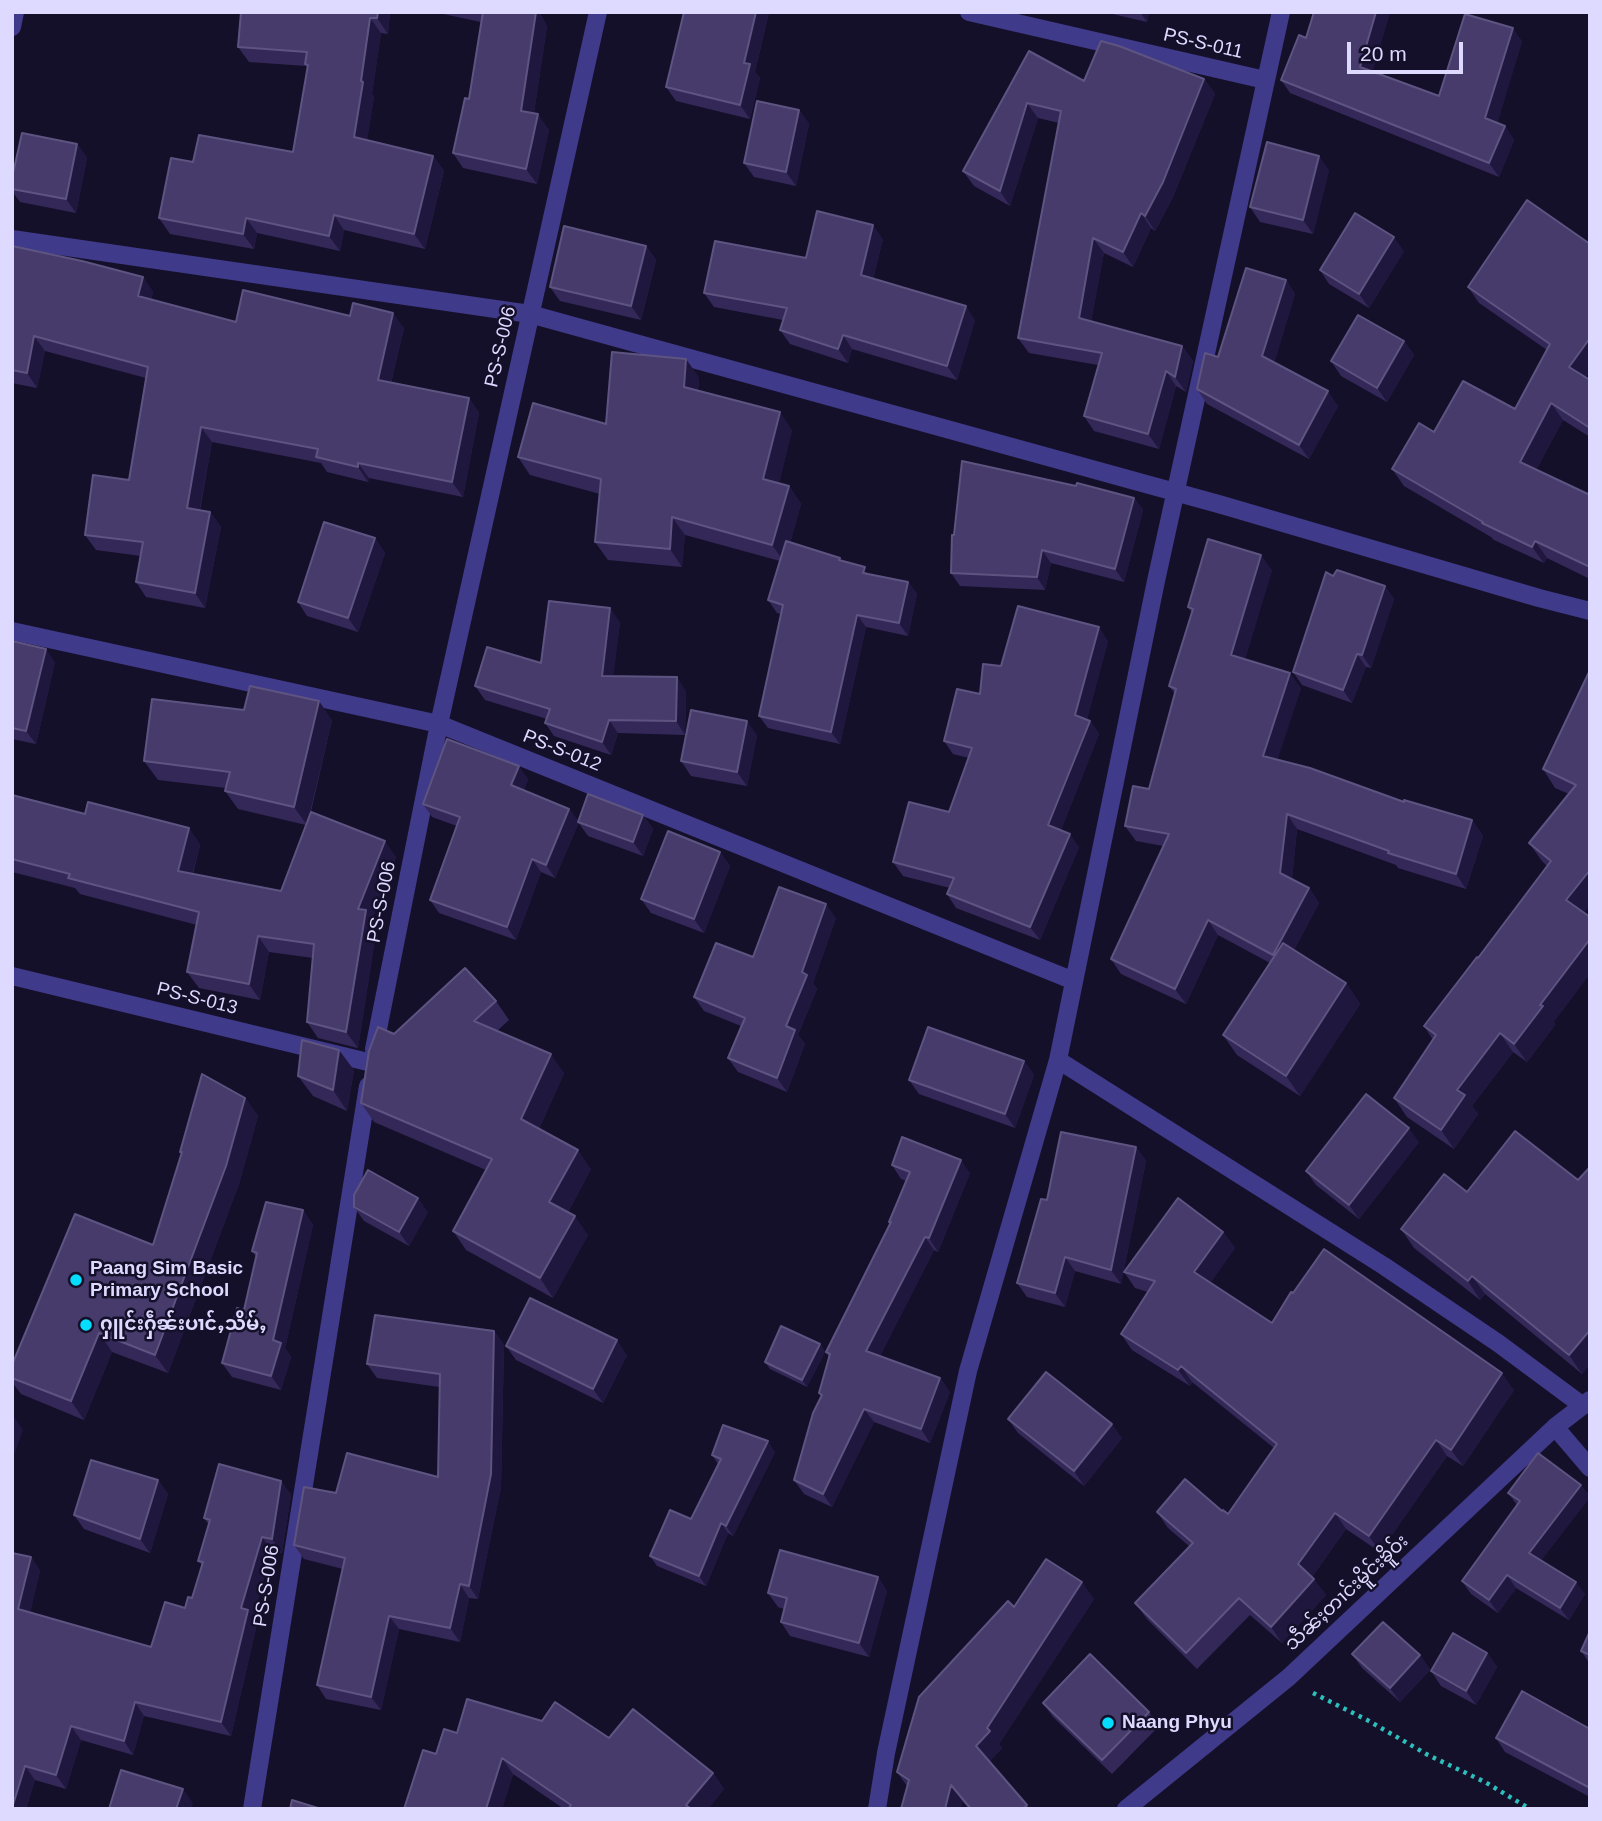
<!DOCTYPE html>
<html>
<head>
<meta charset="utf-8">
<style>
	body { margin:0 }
	#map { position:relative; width:1602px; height:1821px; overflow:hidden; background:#15102a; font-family:Helvetica,sans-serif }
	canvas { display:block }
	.frame { position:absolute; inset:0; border:14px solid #ded9ff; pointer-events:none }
	.scale { position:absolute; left:1347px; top:42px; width:116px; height:32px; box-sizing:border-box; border:4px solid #ded9ff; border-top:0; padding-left:9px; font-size:21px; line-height:24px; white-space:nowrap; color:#ded9ff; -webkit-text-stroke:5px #15102a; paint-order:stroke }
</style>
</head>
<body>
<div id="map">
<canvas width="1602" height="1821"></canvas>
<div class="frame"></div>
<div class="scale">20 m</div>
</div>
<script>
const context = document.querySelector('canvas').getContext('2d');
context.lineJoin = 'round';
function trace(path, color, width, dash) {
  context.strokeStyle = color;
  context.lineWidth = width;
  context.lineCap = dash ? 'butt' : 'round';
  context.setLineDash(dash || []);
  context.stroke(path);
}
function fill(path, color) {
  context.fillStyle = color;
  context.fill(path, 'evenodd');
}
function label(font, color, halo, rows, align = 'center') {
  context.font = font + ' Helvetica,"Noto Sans Myanmar",sans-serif';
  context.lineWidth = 5;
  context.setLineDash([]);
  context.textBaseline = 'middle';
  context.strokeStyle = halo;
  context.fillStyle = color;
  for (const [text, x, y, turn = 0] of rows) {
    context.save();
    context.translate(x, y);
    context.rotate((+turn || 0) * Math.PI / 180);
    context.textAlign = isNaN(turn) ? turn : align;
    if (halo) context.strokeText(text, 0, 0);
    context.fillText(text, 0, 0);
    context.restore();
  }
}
trace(new Path2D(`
	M1313,1693L1369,1721L1428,1755L1485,1782L1530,1809`), '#2dbfbc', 4.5, [3.5, 5]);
trace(new Path2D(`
	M969,12L1265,80
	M12,27L15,12
	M12,239L530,314L1222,505L1539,598L1590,611
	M12,631L439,724L1074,981
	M12,976L372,1063
	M374,1049L439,724L598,12
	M1058,1060L1384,1266L1498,1343L1583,1406
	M1555,1427L1590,1468
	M252,1809L368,1086
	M877,1809L886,1753L968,1371L1058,1060L1156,581L1281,12
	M1126,1809L1289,1677L1555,1427L1590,1400`), '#403a8a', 18);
fill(new Path2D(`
	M390,12L388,34L381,33L372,94L374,97L367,140L433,156L444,171L425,249L344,230L340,251L257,233L254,249L170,234L159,218L193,162L293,152L308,68L306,66L249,62L238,47Z
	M434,12H539L547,26L534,113L549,130L537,184L463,168L453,153L469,99L481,22Z
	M684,12H769L755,72L760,78L750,119L676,101L666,87Z
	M1104,12H1149L1147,22Z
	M1390,12L1372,72L1439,96L1522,41L1497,123L1505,126L1514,140L1499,177L1290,93L1281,80L1306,38Z
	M1029,51L1084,81L1204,79L1215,94L1173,197L1155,231L1151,228L1133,267L1104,253L1091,321L1182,346L1193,361L1186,392L1176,386L1159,449L1094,431L1084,416L1098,365L1029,353L1018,338L1059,123L1038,118L1010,206L974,186L963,171Z
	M799,110L809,124L796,186L754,177L744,163Z
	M77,144L87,158L76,213L20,202L12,191V189Z
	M1329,170L1313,234L1260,222L1250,207Z
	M883,239L873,279L975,320L957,380L852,349L848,363L790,344L780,330L783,320L714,307L704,293L806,258Z
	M1590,244V371L1585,378L1590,380V437L1563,420L1536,470L1590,495V579L1547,558L1544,563L1494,540L1491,537L1404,486L1392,469L1434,432L1515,409L1547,350L1479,303L1468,287Z
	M12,246L143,277L153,292L151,300L236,322L350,316L404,328L391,383L469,398L479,413L463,497L369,478L368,482L327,472L321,463L212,442L200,510L210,512L221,527L205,608L146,597L136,582L141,556L96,550L85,535L129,480L146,378L45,351L37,388L12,383Z
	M646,246L656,260L641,320L560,301L550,287Z
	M1404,251L1369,308L1329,284L1320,270Z
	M1286,280L1295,294L1274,363L1338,406L1309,459L1207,404L1197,389L1218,357Z
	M1404,341L1414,355L1387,402L1341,376L1331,361Z
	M699,377L698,391L792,430L779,483L789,486L801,504L790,543L842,561L870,574L908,582L917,594L908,636L866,627L840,744L768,728L759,716L781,614L777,613L768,600L780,561L685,535L682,567L608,560L595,542L600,494L530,475L518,457L606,424Z
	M1076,486L1134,498L1143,510L1124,582L1051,563L1045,590L960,586L951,573Z
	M375,538L385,553L358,632L307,616L298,602Z
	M1272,570L1245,659L1301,688L1277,759L1404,802L1472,820L1483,836L1466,889L1398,868L1396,865L1297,829L1292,879L1309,888L1319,903L1294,950L1346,983L1360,1004L1300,1096L1237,1055L1223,1035L1270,963L1218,935L1186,1004L1121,974L1111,959L1163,846L1136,841L1125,826L1149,789L1175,694L1169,686L1192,613L1188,607Z
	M1333,576L1385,586L1394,599L1371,668L1366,667L1352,703L1302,685L1293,672Z
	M620,622L613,676L686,691L685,735L618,733L611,755L554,736L545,723L547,719L485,700L475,686L541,663Z
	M12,641L55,662L36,744L12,739Z
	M1108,641L1087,719L1090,721L1099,734L1061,830L1079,847L1040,940L956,908L947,894L950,888L903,876L893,862L949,812L969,758L953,754L944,741L1001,666Z
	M1590,670V905L1583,913L1554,1022L1555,1025L1527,1062L1513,1052L1472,1106L1478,1114L1454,1149L1407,1117L1394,1098L1433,1040L1424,1026L1478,958L1547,866L1542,861L1529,843L1569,794L1555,788L1543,769Z
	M332,720L310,816L396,857L372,919L377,926L358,1048L318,1038L307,1022L313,958L269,952L260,1000L199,988L187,972L197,925L80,894L75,888L12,872V795L85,814L189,828L200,845L193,874L281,891L306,825L238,809L225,791L226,788L158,780L144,761Z
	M757,735L747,786L691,776L681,761Z
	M528,779L524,790L569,809L579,822L555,878L541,872L516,940L439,913L430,900L457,826L432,817L423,804Z
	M643,815L653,829L643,856L588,836L578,822Z
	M720,852L730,866L704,933L651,913L641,899Z
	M836,918L813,983L817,989L798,1035L805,1044L787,1092L738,1072L728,1058L741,1026L704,1011L694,997L753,957Z
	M496,1001L509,1020L497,1031L564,1073L539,1129L591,1169L568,1212L588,1235L553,1298L466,1250L453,1231L486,1170L374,1122L361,1103L394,1034Z
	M1024,1061L1034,1075L1015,1128L919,1094L909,1080Z
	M354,1070L347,1111L313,1096L298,1076Z
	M245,1098L258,1116L239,1184L168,1373L112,1352L84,1420L21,1394L12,1382V1365L153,1245L182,1153L180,1152Z
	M1419,1142L1359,1219L1316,1185L1306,1171Z
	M1136,1147L1146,1161L1121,1284L1075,1271L1065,1307L1027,1297L1017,1283L1047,1200Z
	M892,1165L970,1173L938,1252L934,1250L880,1356L940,1378L950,1392L930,1443L874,1422L832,1507L804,1494L794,1480L821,1397L819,1393L829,1357L826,1352L890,1224L889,1222L906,1181L901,1179Z
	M1590,1167V1364L1582,1374L1485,1294L1480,1300L1414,1248L1401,1229L1467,1192L1578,1180Z
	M354,1207L428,1212L409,1246L364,1221Z
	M303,1210L313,1225L285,1348L291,1357L281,1390L232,1377L222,1363L244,1310L256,1257L252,1251Z
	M1223,1232L1235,1248L1210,1283L1272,1323L1514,1390L1463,1466L1447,1456L1380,1552L1346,1529L1312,1577L1326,1595L1282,1643L1250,1615L1197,1669L1147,1619L1135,1603L1189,1546L1168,1528L1157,1512L1222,1511L1228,1514L1274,1448L1192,1382L1190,1386L1132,1350L1121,1334L1148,1292L1135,1288L1124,1272Z
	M494,1331L504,1345L501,1487L478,1599L469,1598L460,1642L399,1629L381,1710L326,1699L317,1685L343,1569L304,1559L294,1545L336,1493L438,1477L439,1387L377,1378L367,1364Z
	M820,1344L825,1352L807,1387L770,1369L765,1362Z
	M506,1346L627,1355L603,1403L516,1360Z
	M1008,1419L1122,1438L1084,1486L1018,1433Z
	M775,1452L733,1536L728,1533L706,1586L657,1566L650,1556L691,1519L718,1464L712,1455Z
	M158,1480L168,1494L150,1553L84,1529L74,1515Z
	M281,1481L291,1495L282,1553L272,1550L253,1617L257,1624L231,1736L144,1716L133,1755L81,1740L66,1789L35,1780L26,1809H12L31,1557L40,1571L30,1612L151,1647L185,1608L192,1598L202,1565L198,1561L209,1525L204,1518Z
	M1581,1485L1590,1497L1541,1560L1585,1594L1569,1620L1516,1588L1498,1613L1471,1594L1462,1581L1517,1505L1508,1493Z
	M878,1577L887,1591L869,1657L790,1636L781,1622L784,1609L778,1607L768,1593Z
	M1094,1599L999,1744L1002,1748L989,1762L1030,1809H969L963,1802L907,1786L897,1772L1014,1607Z
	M1590,1631V1664L1581,1651Z
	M1487,1653L1497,1667L1476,1705L1441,1686L1431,1671Z
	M1352,1654L1420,1655L1430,1670L1400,1702L1362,1668Z
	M1043,1703L1149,1712L1159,1726L1112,1774L1053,1717Z
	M542,1721L609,1738L713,1773L724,1789L708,1809H564L513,1774L502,1809H404L436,1754L457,1733Z
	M1590,1729V1797L1505,1752L1496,1738Z`), '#342858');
fill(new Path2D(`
	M378,12H390L388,34L377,18Z
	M528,12H539L547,26L532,126L521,111Z
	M756,12H769L755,72L760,78L750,119L740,105L744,63Z
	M1140,12H1149L1147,22Z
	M1376,12H1390L1370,81L1360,67Z
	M370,18L381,33L372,94L374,97L365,153L354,137Z
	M1513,28L1522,41L1495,132L1485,118Z
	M1204,79L1215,94L1173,197L1155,231L1145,216Z
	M1027,103L1038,118L1010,206L1000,191Z
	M799,110L809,124L796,186L786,172Z
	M538,114L549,130L537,184L526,169Z
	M1505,126L1514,140L1499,177L1489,163Z
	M77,144L87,158L76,213L66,199Z
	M433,156L444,171L425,249L414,234Z
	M1319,156L1329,170L1313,234L1303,220Z
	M1141,213L1151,228L1133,267L1123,252Z
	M334,215L344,230L340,251L329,236Z
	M246,218L257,233L254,249L243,234Z
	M873,225L883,239L871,289L861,275Z
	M1394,237L1404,251L1369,308L1359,294Z
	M1093,238L1104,253L1089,332L1079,318Z
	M646,246L656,260L641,320L631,306Z
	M143,277L153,292L148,311L138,296Z
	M1286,280L1295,294L1272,371L1262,356Z
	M966,306L975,320L957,380L947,366Z
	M393,313L404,328L388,395L378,380Z
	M843,335L852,349L848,363L838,349Z
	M34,336L45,351L37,388L27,373Z
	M1590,338V371L1581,384L1569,367Z
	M1404,341L1414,355L1387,402L1377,388Z
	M1182,346L1193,361L1186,392L1175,377Z
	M686,359L699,377L696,405L684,387Z
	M1166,371L1176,386L1159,449L1148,434Z
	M1328,391L1338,406L1309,459L1299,445Z
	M469,398L479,413L463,497L452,482Z
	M1551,403L1563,420L1531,479L1520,462Z
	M780,412L792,430L776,497L763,479Z
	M201,427L212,442L197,523L187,508Z
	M358,463L369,478L368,482L358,467Z
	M789,486L801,504L785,563L772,545Z
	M1134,498L1143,510L1124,582L1115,569Z
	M210,512L221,527L205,608L195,593Z
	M672,517L685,535L682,567L670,549Z
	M375,538L385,553L358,632L348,618Z
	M1535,541L1547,558L1544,563L1532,547Z
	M1042,550L1051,563L1045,590L1037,577Z
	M1261,555L1272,570L1242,670L1231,655Z
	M908,582L917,594L908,636L899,623Z
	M1385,586L1394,599L1371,668L1362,655Z
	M610,608L620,622L612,689L602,676Z
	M857,615L866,627L840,744L831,732Z
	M1099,627L1108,641L1085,728L1075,715Z
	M46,649L55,662L36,744L26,731Z
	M1357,654L1366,667L1352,703L1343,690Z
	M1290,673L1301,688L1274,771L1263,756Z
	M677,677L686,691L685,735L676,721Z
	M319,701L332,720L307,825L294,807Z
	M609,720L618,733L611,755L602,742Z
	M747,721L757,735L747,786L737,772Z
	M1090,721L1099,734L1058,838L1048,825Z
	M519,766L528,779L521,798L511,785Z
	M569,809L579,822L555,878L546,865Z
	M1287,814L1297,829L1291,888L1280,873Z
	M643,815L653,829L643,856L633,842Z
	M1472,820L1483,836L1466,889L1456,874Z
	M189,828L200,845L189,887L178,871Z
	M1070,834L1079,847L1040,940L1030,927Z
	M385,841L396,857L372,919L377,926L358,1048L346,1032L358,909Z
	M720,852L730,866L704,933L694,919Z
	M532,859L541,872L516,940L507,927Z
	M1590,870V905L1579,918L1566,900Z
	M1309,888L1319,903L1284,970L1273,955Z
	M826,904L836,918L813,983L817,989L798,1035L805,1044L787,1092L777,1078L786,1026L802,972Z
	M1208,920L1218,935L1186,1004L1175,989Z
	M258,936L269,952L260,1000L249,984Z
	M1590,939V974L1554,1022L1555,1025L1527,1062L1514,1044L1540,1005Z
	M1346,983L1360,1004L1300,1096L1286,1076Z
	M1500,1033L1513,1052L1472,1106L1478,1114L1454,1149L1441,1130L1457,1090Z
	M339,1050L354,1070L347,1111L333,1090Z
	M551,1054L564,1073L535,1138L521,1119Z
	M1024,1061L1034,1075L1015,1128L1005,1114Z
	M245,1098L258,1116L239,1184L168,1373L155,1355Z
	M1409,1128L1419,1142L1359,1219L1349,1205Z
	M1136,1147L1146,1161L1121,1284L1111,1270Z
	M578,1150L591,1169L563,1221L549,1202Z
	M961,1160L970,1173L938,1252L929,1238Z
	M418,1198L428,1212L409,1246L399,1232Z
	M303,1210L313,1225L285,1348L291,1357L281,1390L271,1376L273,1340Z
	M575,1216L588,1235L553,1298L540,1278Z
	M1223,1232L1235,1248L1206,1289L1194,1272Z
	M925,1237L934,1250L876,1364L866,1351Z
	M1065,1257L1075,1271L1065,1307L1055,1293Z
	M1472,1276L1485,1294L1480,1300L1468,1281Z
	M1590,1330V1364L1582,1374L1569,1355Z
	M494,1331L504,1345L501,1487L478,1599L469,1586Z
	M99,1333L112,1352L84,1420L71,1401Z
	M617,1340L627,1355L603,1403L593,1389Z
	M820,1344L825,1352L807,1387L802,1380Z
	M1181,1366L1192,1382L1190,1386L1178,1370Z
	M1502,1373L1514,1390L1463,1466L1451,1450Z
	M940,1378L950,1392L930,1443L921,1429Z
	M864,1409L874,1422L832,1507L823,1494Z
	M12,1414L23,1430L12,1460Z
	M1112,1424L1122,1438L1084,1486L1074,1471Z
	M1436,1440L1447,1456L1380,1552L1369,1536Z
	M768,1441L775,1452L733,1536L726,1526Z
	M158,1480L168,1494L150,1553L140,1539Z
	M281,1481L291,1495L282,1553L272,1539Z
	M1581,1485L1590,1497L1538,1565L1529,1553Z
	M1335,1513L1346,1529L1309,1581L1298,1564Z
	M721,1523L728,1533L706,1586L699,1576Z
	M262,1537L272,1550L253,1617L257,1624L231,1736L221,1722L241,1608Z
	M31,1557L40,1571L28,1623L18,1609Z
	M1507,1575L1516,1588L1498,1613L1489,1600Z
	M878,1577L887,1591L869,1657L859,1643Z
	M1314,1579L1326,1595L1282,1643L1271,1627Z
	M1082,1582L1094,1599L999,1744L1002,1748L988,1763L976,1746Z
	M1576,1582L1585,1594L1569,1620L1560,1608Z
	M460,1584L469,1598L460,1642L450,1628Z
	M389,1616L399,1629L381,1710L371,1697Z
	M1487,1653L1497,1667L1476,1705L1466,1691Z
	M1420,1655L1430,1670L1400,1702L1390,1688Z
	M135,1702L144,1716L133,1755L124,1741Z
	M71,1726L81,1740L66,1789L56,1775Z
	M502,1758L513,1774L502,1809H486Z
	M25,1766L35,1780L26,1809H12Z
	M713,1773L724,1789L708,1809H689L686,1805Z
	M951,1785L963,1802L961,1809H945Z
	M183,1789L193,1803L191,1809H176Z`), '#20173e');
const building = new Path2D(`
	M241,12H378L377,18H370L361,81L363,82L354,137L433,156L414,234L334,215L329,236L246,218L243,234L159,218L171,158L193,162L199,135L293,152L308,65L305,64L307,52L238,47Z
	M483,12H536L521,111L538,114L526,169L453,153L465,98L469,99Z
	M684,12H756L744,63L750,64L740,105L666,87Z
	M1314,12H1376L1360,67L1439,96L1465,14L1513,28L1485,118L1505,126L1489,163L1281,80L1299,35L1306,38Z
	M1101,41L1119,46L1204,79L1163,182L1145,216L1141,213L1123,252L1093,238L1079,318L1182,346L1175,377L1166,371L1148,434L1084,416L1102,353L1018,338L1061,111L1027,103L1000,191L963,171L1029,51L1084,81Z
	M757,101L799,110L786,172L744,163Z
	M22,133L77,144L66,199L12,189V178Z
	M1267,142L1319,156L1303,220L1250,207Z
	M1527,200L1590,244V338L1569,367L1590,380V428L1551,403L1520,462L1590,495V567L1535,541L1532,547L1482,523L1483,522L1392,469L1419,423L1434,432L1463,381L1515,409L1550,344L1468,287Z
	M817,211L873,225L861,275L966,306L947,366L843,335L838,349L780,330L787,308L704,293L715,241L806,258Z
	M1355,213L1394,237L1359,294L1320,270Z
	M564,226L646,246L631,306L550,287Z
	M12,246L82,261L143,277L138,296L236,322L243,290L350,316L353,303L393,313L378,380L469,398L452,482L358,463V467L316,457L318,449L201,427L187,508L210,512L195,593L136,582L143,542L85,535L93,475L129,480L148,367L34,336L27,373L12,370Z
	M1246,268L1286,280L1262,356L1328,391L1299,445L1197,389L1205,353L1218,357Z
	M1358,315L1404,341L1377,388L1331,361Z
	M612,352L686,359L684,387L780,412L763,479L789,486L772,545L672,517L670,549L595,542L601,479L518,457L533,403L606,424Z
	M962,461L1076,486L1077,483L1134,498L1115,569L1042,550L1037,577L951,573L952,535H954Z
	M324,522L375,538L348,618L298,602Z
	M1208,539L1261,555L1231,655L1290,673L1263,756L1310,768L1404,802V800L1472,820L1456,874L1388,853L1389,851L1287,814L1280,873L1309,888L1273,955L1208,920L1175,989L1111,959L1169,834L1125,826L1133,786L1149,789L1176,689L1169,686L1193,609L1188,607Z
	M786,541L840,558L839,560L865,567L863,573L908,582L899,623L857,615L831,732L759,716L783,605L768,600Z
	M1337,570L1385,586L1362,655L1357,654L1343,690L1293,672L1326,572L1333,576Z
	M549,601L610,608L602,676L677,677L676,721L609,720L602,742L545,723L550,709L475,686L487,647L541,663Z
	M1018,606L1099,627L1075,715L1090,721L1048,825L1070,834L1030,927L947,894L954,878L893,862L909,802L949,812L972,748L944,741L957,689L980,694L983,664L1001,666Z
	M12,641L46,649L26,731L12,728Z
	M1590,670V870L1566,900L1590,917V939L1540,1005L1543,1006L1514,1044L1500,1033L1457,1090L1465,1095L1441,1130L1394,1098L1436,1035L1424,1026L1477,957L1478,958L1551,861L1529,843L1576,785L1543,769Z
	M250,686L319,701L294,807L225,791L230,772L144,761L152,699L244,710Z
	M691,710L747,721L737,772L681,761Z
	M447,739L519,766L511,785L569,809L546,865L532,859L507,927L430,900L460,817L423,804Z
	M588,794L643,815L633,842L578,822Z
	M12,795L85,814L88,802L189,828L178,871L281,891L311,812L385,841L358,909L366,910L346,1032L307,1022L314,944L258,936L249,984L187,972L199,912L68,878L70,874L12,859Z
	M668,831L720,852L694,919L641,899Z
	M779,887L826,904L802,972L807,975L786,1026L795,1030L777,1078L728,1058L745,1018L694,997L716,943L753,957Z
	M1283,943L1346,983L1286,1076L1223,1035Z
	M465,968L496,1001L474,1021L551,1054L521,1119L578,1150L549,1202L575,1216L540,1278L453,1231L492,1159L361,1103L369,1051L378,1027L394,1034Z
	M928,1027L1024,1061L1005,1114L909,1080Z
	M302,1040L339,1050L333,1090L298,1076Z
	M202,1074L245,1098L226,1166L155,1355L99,1333L71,1401L12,1378V1365L75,1214L153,1245L182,1152H180Z
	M1366,1094L1409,1128L1349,1205L1306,1171Z
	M1515,1131L1578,1180L1590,1167V1330L1569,1355L1472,1276L1468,1281L1401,1229L1444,1174L1467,1192Z
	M1061,1132L1136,1147L1111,1270L1065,1257L1055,1293L1017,1283L1041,1199L1047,1200Z
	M902,1137L961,1160L929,1238L925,1237L866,1351L940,1378L921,1429L864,1409L823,1494L794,1480L813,1413L822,1395L819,1393L830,1354L826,1352L891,1222H889L910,1172L892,1165Z
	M368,1170L418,1198L399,1232L354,1207V1195Z
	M1178,1198L1223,1232L1194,1272L1272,1323L1291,1292L1293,1293L1324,1249L1502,1373L1451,1450L1436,1440L1369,1536L1335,1513L1298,1564L1314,1579L1271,1627L1239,1598L1186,1653L1135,1603L1193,1543L1157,1512L1185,1479L1222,1511L1223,1510L1228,1514L1277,1444L1181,1366L1178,1370L1121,1334L1155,1281L1124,1272Z
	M266,1202L303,1210L273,1340L281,1343L271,1376L222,1363L237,1308L244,1310L257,1253L252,1251Z
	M530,1298L617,1340L593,1389L506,1346Z
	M375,1315L494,1331L491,1474L469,1586L460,1584L450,1628L389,1616L371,1697L317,1685L345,1558L294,1545L304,1487L336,1493L347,1453L438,1477L440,1374L367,1364Z
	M781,1326L820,1344L802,1380L765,1362Z
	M1046,1372L1112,1424L1074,1471L1008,1419Z
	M723,1425L768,1441L726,1526L721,1523L699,1576L650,1556L670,1510L691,1519L721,1459L712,1455Z
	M1538,1453L1581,1485L1529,1553L1576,1582L1560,1608L1507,1575L1489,1600L1462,1581L1520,1501L1508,1493Z
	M91,1460L158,1480L140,1539L74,1515Z
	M219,1464L281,1481L272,1539L262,1537L241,1608L248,1610L221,1722L135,1702L124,1741L71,1726L56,1775L25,1766L12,1808V1553L31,1557L18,1609L151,1647L165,1602L185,1608L188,1597L192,1598L203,1562L198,1561L210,1520L204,1518Z
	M780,1550L878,1577L859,1643L781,1622L787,1598L768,1593Z
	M1046,1559L1082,1582L987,1728L990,1731L976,1746L1027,1805L1023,1809H971L951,1785L945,1809H901L909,1780L897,1772L919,1697L1008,1601L1014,1607Z
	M1383,1622L1420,1655L1390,1688L1352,1654Z
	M1590,1631V1655L1581,1651Z
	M1453,1633L1487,1653L1466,1691L1431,1671Z
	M1090,1654L1149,1712L1102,1760L1043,1703Z
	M1522,1691L1590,1729V1788L1496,1738Z
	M467,1699L542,1721L555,1702L609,1738L633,1709L713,1773L686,1805L691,1809H568L571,1805L502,1758L486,1809H404L423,1750L436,1754L444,1729L457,1733Z
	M121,1770L183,1789L176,1809H109Z
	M292,1800L321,1809H290Z`);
fill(building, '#463b6a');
trace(building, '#5e5481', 2);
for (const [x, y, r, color] of [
	[76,1280,7,"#05ddff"],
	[86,1325,7,"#05ddff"],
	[1108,1723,7,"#05ddff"]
]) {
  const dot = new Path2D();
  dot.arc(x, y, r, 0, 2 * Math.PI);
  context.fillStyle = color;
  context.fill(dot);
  trace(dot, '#15102a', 2.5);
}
label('19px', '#ded9ff', '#15102a', [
	["PS-S-011",1203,44,13],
	["PS-S-006",501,347,-77],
	["PS-S-012",562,751,22],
	["PS-S-006",382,902,-79],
	["PS-S-013",197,999,14],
	["PS-S-006",267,1586,-81],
	["သဵၼ်ႈတၢင်းမိူင်းၶိူဝ်း",1347,1593,-43]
]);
label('bold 19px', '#ded9ff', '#15102a', [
	["Paang Sim Basic",90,1269],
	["Primary School",90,1291],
	["ႁူင်းႁဵꧣ်းပၢင်ႇသိမ်ႇ",100,1325],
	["Naang Phyu",1122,1723]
], 'left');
</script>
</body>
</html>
